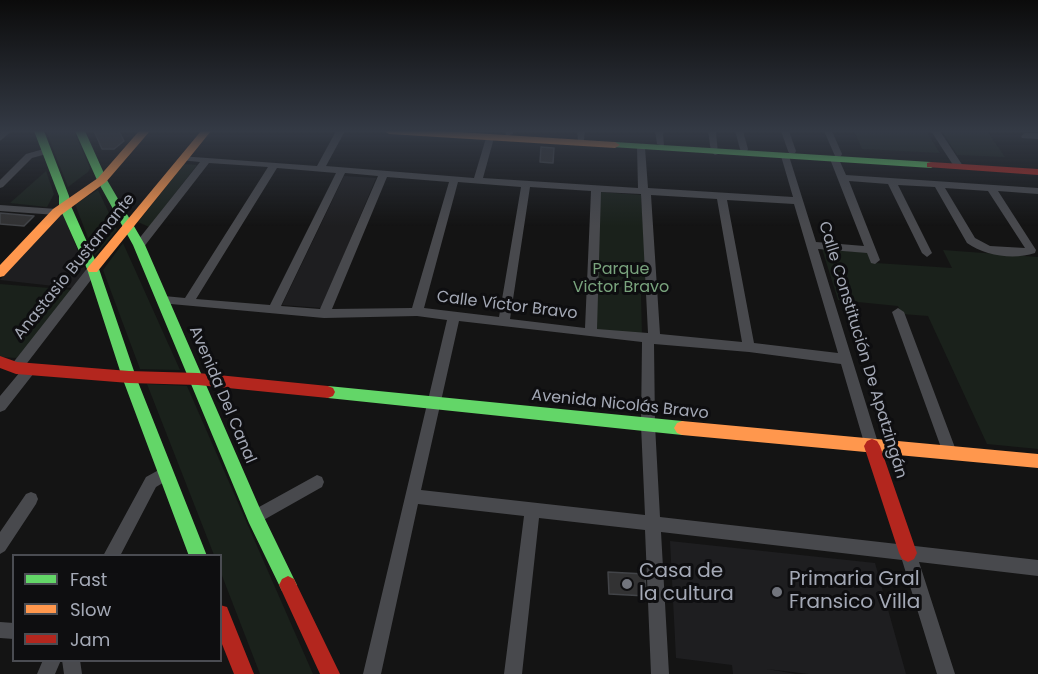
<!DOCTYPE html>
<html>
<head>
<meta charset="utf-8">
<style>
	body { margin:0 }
	#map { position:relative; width:1038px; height:674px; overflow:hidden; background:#141414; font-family:Poppins,sans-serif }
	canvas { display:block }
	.legend { position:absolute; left:12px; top:554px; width:210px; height:108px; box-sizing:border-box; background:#0e0e10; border:2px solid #4a4c52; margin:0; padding:8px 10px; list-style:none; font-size:18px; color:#a4a9b6 }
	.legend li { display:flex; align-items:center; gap:12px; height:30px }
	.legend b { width:30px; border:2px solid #4a4c52 }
</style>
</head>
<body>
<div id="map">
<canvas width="1038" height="674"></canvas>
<ul class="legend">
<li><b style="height:8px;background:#63d668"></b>Fast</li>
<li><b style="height:8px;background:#ff974d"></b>Slow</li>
<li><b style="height:8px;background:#b3261e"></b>Jam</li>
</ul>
</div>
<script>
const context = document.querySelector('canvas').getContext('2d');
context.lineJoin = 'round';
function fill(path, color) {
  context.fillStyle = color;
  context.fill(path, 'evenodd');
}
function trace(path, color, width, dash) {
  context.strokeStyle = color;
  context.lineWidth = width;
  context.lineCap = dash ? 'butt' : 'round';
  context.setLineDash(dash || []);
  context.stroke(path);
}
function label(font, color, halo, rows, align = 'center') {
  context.font = font + ' Poppins,sans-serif';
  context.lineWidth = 6;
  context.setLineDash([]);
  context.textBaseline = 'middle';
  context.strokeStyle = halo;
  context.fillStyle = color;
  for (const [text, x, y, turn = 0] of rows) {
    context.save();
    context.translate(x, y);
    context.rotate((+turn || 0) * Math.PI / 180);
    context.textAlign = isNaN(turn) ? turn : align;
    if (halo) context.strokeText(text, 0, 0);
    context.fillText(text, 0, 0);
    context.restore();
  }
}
fill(new Path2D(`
	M344,176L376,178L322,308L282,305Z
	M62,211L86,271L72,288L0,280Z
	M670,541L875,563L906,674H809L767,669L796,674H733L732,665L676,658Z`), '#1e1e20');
fill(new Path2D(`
	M46,131H74L90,168L88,172L68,187Z
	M854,131H926L940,153L862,149Z
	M942,131H987L1005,157L957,155Z
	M184,164L197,165L149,227L138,222Z
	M46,171L54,194L47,207L10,203Z
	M98,190L117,230L95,256L75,204Z
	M599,192L641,195L647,287L641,295L642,335L594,331Z
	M123,243L180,370L140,369L103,270Z
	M822,249L872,253L876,263L952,268L943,250L1038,257V449L987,444L928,316L902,314L898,306L838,300Z
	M0,284L74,290L17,358L0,357Z
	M147,384L187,386L313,674H260L221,573L220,556L214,555Z`), '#1a211b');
const building = new Path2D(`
	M94,131H119L124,141L114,149H102Z
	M541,147L554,148L553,163L540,162Z
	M0,213L34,216L24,226L0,224Z
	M608,572L645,574L646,596L609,594Z`);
fill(building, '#323233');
trace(building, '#424448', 1.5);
fill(new Path2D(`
	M2,131H12L0,141V133Z
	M336,131H345L326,166L474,178L486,138L490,135L494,138L483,178L638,188L637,148L641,145L645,148L648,188L793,197L781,156L785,153L789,156L816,242L864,246L830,159L832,157H838L846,175L1038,188V194L998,191L1036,250L1035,253C1014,260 985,256 967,243L935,187L898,185L932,253L927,257L922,253L888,184L849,181L880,260L875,264L871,263L867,253L818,249L879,446L877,450L872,452L867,450L865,446L841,364L749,352L654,344L655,425L660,517L1038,560V576L919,562L955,674H937L902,560L661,532L669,674H651L645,530L539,518L522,674H504L524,516L418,504L381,674H363L447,320L417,316L324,318L160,303L158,300L164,296L185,298L268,167L209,163L143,248L139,249L134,245L200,162L180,160V156L317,166ZM277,168L336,173L270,305L196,299ZM345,173L378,176L320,309L281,306ZM387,177L449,182L412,308L332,309ZM458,182L521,187L499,317L424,308ZM530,187L591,191L585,328L510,319ZM945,188L988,191L1025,248L990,246L975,238ZM601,192L641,194L648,333L597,329ZM651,195L717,199L742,342L660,334ZM727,200L794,204L838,353L754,343ZM459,321L642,342L641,425L645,515L421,490Z
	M505,131H513V134L506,136Z
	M577,131H585L584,140H578Z
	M655,131H663L664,146L657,144Z
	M708,131H716L718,154L715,155L711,152Z
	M735,131H743L748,149L747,151H741L740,149Z
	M781,131H789L796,151L795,153H789L788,151Z
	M824,131H832L842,154L841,156H835Z
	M931,131H940L963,166L961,168H955Z
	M1025,133H1038V139L1022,138L1021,136Z
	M47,148L51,151L50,153L32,158L3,187L0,188V180L26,154Z
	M0,205L57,209L62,212L57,215L0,211Z
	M93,265L98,269L97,272L21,371C25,366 28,363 34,365L36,369L34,373L5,410L0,412V396L20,372H12L10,368L12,364L89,266Z
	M898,308L904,312L957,453L955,458L950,459L945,458L943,453L892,312Z
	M166,466L171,468L173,473L171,478L156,487L120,556H103L146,477Z
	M317,475L322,477L324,482L322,487L260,522L255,524L250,522L247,517L250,512Z
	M31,492L36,494L38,499L36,504L5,551L0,554V532L26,494Z
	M0,622L14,623V639L0,638Z
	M43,660H61L55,674H37Z
	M62,660H80L82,674H64Z`), '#48494d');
fill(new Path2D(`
	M34,131H44L69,196L71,206L99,269L136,377L207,556H189L122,377L87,269L59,206V196Z
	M75,131H85L107,180L145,245L261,511L294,579L297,585L294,591L288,594L282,591L249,523L133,245L97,180Z
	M615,142L931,162L936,165L931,168L612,147V143Z
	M328,386L682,421L687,423L690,428L687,433L682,435L328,398L323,396L321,392L323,388Z`), '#63d668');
fill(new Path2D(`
	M139,131H150L106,182L61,215L4,276L0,277V265L53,209L98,178Z
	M201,131H211L97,272H89L87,269L89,266Z
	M384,131H443L615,142L620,145L615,148L389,134Z
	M682,421L1038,454V468L682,435L677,433L674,428L677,423Z`), '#ff974d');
fill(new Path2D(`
	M931,162L1038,169V175L927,167V163Z
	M0,356L17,362L129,371L198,373L328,386L333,388L335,392L333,396L328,398L198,385L129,383L16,374L0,368Z
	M872,439L877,441L880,446L917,553L914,559L908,562L902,559L899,553L864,446L867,441Z
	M288,576L294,579L340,674H320L279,585L282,579Z
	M220,605L227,607L254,674H234L220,639Z`), '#b3261e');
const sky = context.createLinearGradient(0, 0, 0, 226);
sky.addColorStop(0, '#0b0b0b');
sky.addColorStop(0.58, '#343a45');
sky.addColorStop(1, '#343a4500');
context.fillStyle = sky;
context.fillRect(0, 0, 1038, 226);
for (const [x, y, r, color] of [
	[627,584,6,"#72757d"],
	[777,592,6,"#72757d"]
]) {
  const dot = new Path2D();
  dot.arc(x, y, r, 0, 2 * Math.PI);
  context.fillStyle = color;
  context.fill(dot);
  trace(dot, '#0e0e10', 2);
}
label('16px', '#a4a9b6', '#0e0e10', [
	["Anastasio Bustamante",75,267,-51],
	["Calle Víctor Bravo",507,306,7],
	["Calle Constitución De Apatzingán",862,350,73],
	["Avenida Del Canal",222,395,67],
	["Avenida Nicolás Bravo",620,405,6]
]);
label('16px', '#79a37d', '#0e0e10', [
	["Parque",621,270],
	["Victor Bravo",621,288]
]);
label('20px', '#a4a9b6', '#0e0e10', [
	["Casa de",639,572],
	["la cultura",639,595],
	["Primaria Gral",789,580],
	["Fransico Villa",789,603]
], 'left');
</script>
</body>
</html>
